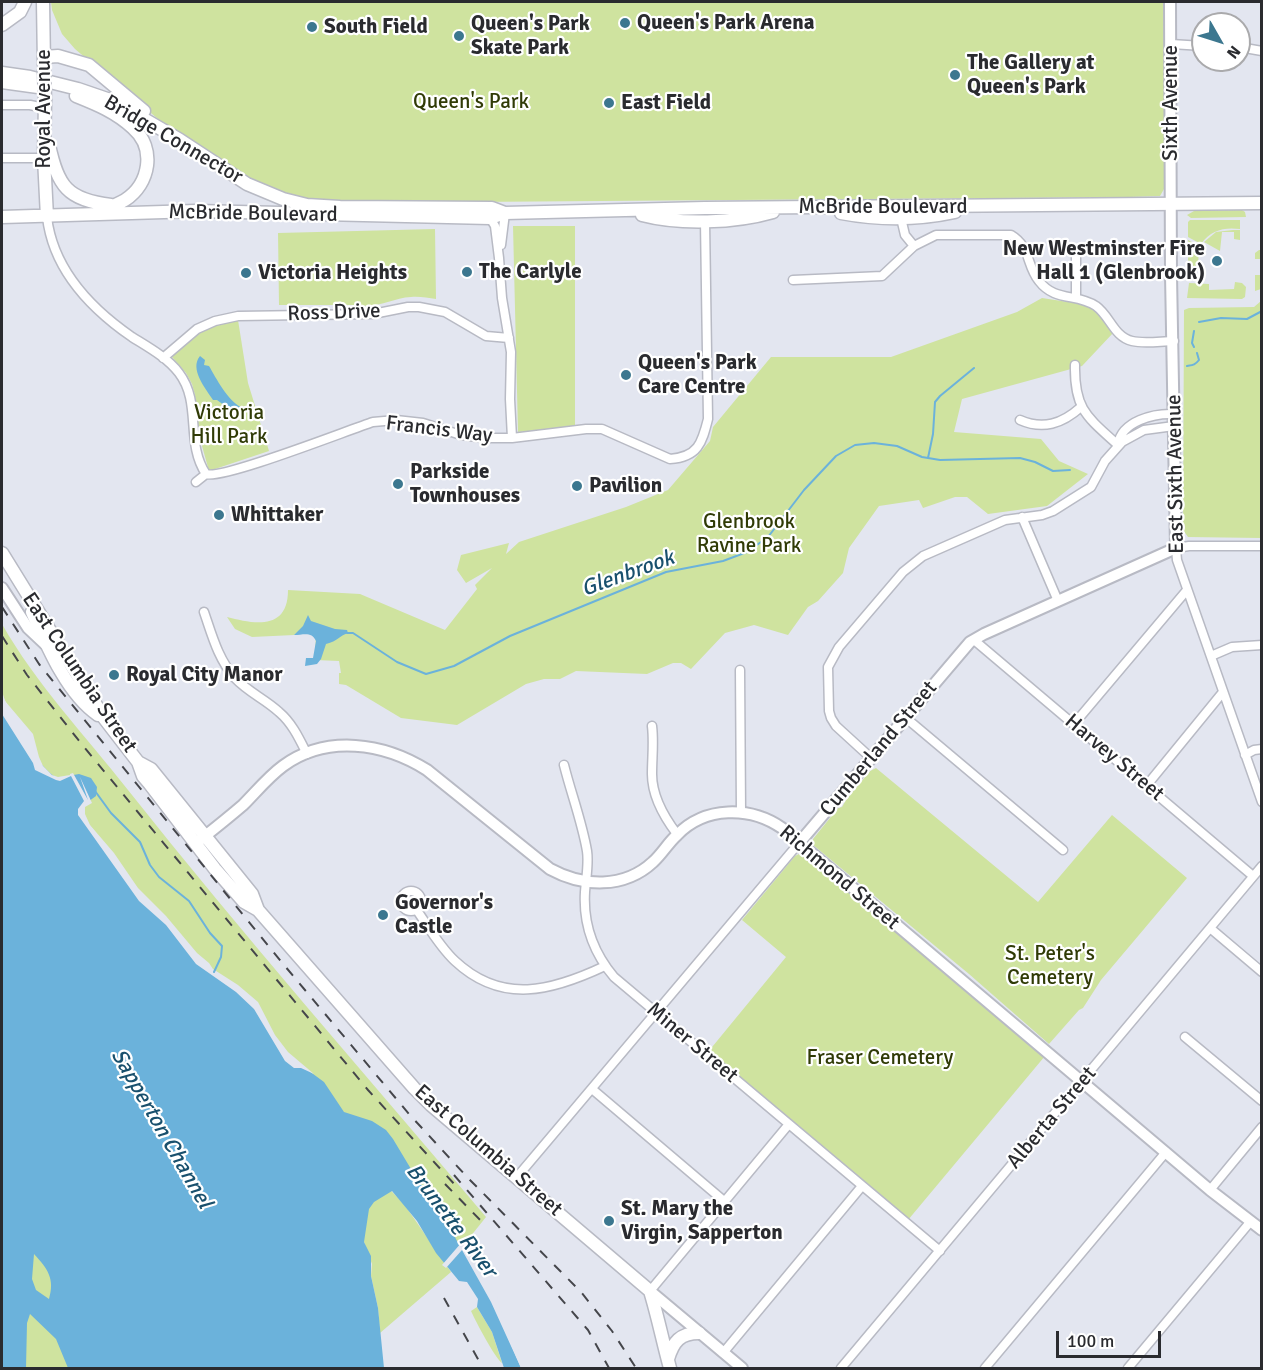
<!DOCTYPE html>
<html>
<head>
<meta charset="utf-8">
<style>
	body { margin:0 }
	#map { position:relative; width:1263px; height:1370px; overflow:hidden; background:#e3e6f0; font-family:Signika,sans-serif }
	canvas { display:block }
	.frame { position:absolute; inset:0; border:3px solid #2a2b2f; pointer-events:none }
	.north { position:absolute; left:1191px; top:12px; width:60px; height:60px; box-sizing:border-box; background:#fff; border:2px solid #aaaaac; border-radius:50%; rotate:129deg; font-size:16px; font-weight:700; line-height:24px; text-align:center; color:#2a2b2f }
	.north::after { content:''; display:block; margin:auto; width:21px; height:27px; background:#3c778f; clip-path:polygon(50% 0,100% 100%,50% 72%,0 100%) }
	.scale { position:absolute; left:1056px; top:1331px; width:105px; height:27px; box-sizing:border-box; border:3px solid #2a2b2f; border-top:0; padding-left:8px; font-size:18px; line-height:21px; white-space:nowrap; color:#2a2b2f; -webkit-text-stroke:4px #fff; paint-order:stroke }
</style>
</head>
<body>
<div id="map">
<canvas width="1263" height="1370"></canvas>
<div class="frame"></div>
<div class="north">N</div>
<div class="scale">100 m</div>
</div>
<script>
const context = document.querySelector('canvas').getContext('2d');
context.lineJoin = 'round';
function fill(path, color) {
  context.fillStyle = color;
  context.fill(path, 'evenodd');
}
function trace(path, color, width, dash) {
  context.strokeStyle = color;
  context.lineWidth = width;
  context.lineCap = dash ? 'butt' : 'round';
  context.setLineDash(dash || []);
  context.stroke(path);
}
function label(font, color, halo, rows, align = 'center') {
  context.font = font + ' Signika,sans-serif';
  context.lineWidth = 4.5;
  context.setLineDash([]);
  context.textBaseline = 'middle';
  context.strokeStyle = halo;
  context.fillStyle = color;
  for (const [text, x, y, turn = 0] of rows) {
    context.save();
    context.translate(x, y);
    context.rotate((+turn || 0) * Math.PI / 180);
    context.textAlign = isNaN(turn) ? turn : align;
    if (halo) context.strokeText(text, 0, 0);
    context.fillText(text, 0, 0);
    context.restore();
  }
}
fill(new Path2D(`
	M51,2H1166L1164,189L1160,196L1131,197L336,203L301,200L246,178L158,119L75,49L62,34L52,10Z
	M1242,210L1245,212L1246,217L1191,218L1187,215L1194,211Z
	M1190,220H1240V229C1224,227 1211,230 1201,244L1188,237V222Z
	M513,226H575V427L518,432Z
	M435,229L436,299C428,298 419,296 411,297C392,298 378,309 358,305H279L278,233Z
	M1233,230H1240V240L1234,239V232H1222L1220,251L1204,242L1216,232Z
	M1188,240L1199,246L1198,267L1188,266Z
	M1259,250H1262L1261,538L1188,537L1183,530L1184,310L1189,308L1254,307L1261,301V289L1255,291V275H1260V259H1255V253Z
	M1235,282L1242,283L1246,287L1245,297L1242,299L1187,298L1189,283L1209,284V290L1234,289Z
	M1042,298L1081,304L1096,311L1114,332L1082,366L962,399L954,432L1041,439L1059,461L1088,474L1047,506L988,514L967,497H955L923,508L919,500L879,506L849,548L843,573L818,601L808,607L788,635L754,625L725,633L691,669L681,663H673L647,674L576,671L560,679H544L526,684L457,725L401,718L346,685L339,684V673H341L339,661L315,660L316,629L299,632L294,635L252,637L235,629L227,617C254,624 288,631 288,590L360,594L445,630L477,589L475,585L492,568L466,583L457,570L461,555L509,543L506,554L519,542L626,507L668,490L710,441L713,427L771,357H891L1017,312Z
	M238,320L248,383L269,451L209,471L197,428L195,395L192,384L186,373L172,357C187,336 213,324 238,320Z
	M2,624C36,684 85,735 128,790C243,935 366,1075 486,1217L466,1242H458L464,1255L388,1163L214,972L145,901L83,816L80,777L57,779L49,774L25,743L2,694Z
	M876,768L1038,902L1112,815L1187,878L1101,980L1083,1008L1079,1010L1049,1044L969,974L813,845V839L838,808L842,807L846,800L870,771Z
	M799,854L803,855L1045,1056L908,1220L708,1052L786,957L742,920L795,856Z
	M362,1161L404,1204L451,1272L380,1333L378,1308L371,1276L372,1264L364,1242Z
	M33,1226L87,1368H19Z
	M477,1307L492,1332L502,1363C495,1358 476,1322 471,1311Z`), '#cfe39f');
fill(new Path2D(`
	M200,356L205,360L204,365L209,366C216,378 228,401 241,407L240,413L236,414L217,400H213C206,389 189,369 200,356Z
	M308,615L311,621L335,629L347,630L348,633C339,636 338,641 326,644L321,659L317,664L305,666L306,658H313L316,641C312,631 303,635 294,635L303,626Z
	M2,694C9,717 37,767 57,778L79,774L91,778L97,787L96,796L85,804L83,816L126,877L194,955L246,995L286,1054L324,1082L344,1112L372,1121L386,1130L393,1139L417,1179L441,1210L457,1241L482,1276L521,1368H504L492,1332L477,1307L478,1299L467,1282L459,1281L436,1253L417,1221L392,1191L374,1202L369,1209L364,1242L371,1256V1276L378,1308L384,1368H68L56,1339L30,1314L27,1323L26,1368H2ZM34,1254C48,1269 55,1279 49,1299L36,1290L32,1279Z`), '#6bb2db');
fill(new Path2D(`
	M2,691L5,701L33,734L39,757L43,766L52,775L58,777L70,775V774L73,773L88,800L80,777L92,803L85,807V814L90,825L114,853L138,888L166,916L197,953L209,963L213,969L238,985L258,1002L275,1035L288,1052L314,1074L301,1068H294L285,1061L254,1009L236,992L196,964L166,925L139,901L78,815V809L84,801L71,776L60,781L56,780L35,770L33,763L2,714Z
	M462,1242L497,1296L500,1309L513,1332L524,1368H521L491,1302L462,1250L446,1268L442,1265Z`), '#e3e6f0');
trace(new Path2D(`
	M1199,322L1221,318L1247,319L1262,311
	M1194,331L1192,343L1194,347
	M1187,366C1193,365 1195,365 1199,360L1197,353
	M928,458L933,434L935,402L940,396L974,368
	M347,633H353L397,662L426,674L454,666L510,636L666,572L723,561L747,552L768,537L804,490L836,456L855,445L874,443L897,446L922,457L940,460L1020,458L1035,462L1053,471L1070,470
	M95,791L111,813L140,842L150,865L159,877L189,901L210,933L222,946L221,957L214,972`), '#6bb2db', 2);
const street = new Path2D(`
	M1171,44L1203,46
	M1239,47L1262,51
	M2,105H30L45,108
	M2,158H44
	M47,217C53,269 90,308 132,337C148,347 168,358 179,373C202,403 185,443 206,474
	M490,218L495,226L499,258L502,298L511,352L510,399L512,438
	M901,218L905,235L914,246
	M501,245L505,213
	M793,280L882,276L914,246L936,235H1011C1031,247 1026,265 1039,281C1055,302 1076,293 1096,306C1110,316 1114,337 1132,341C1145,344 1161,341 1174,341
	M1076,297V254
	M163,358L197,329L215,321L238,316L373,314L408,307H419L445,312L486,336L509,338
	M1075,365C1074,409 1087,417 1118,445
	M1020,420C1043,430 1062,424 1081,407
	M1118,444C1122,421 1154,413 1174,414
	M206,474C222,480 348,430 373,422L396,420L423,423L461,435L485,438H512L586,429H602L670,459C698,457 702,443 708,419L705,221
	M196,482L206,474
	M1022,517L1058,601
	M1262,546H1189L1176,548L1177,560L1262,802
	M204,612C212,635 218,659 235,678C248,692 265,699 279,712C292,723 299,738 307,754
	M974,640L1253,876
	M1211,656L1232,647L1262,645
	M740,670L741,812
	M906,718L1063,850
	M1074,724L1187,590
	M652,726C654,742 652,758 652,774C652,796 664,817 677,834
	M1245,755L1254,750L1262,749
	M871,758L836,726L831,718L829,711L828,667L839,647L903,572L923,556L1005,520L1042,515L1053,511L1091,487L1105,461L1122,442L1144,430L1174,426
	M564,765C571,793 582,822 587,851C589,864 586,878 585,892C583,925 593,952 614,977L940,1251
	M1147,785L1223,692
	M401 901a10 10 0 1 1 20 0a10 10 0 1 1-20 0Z
	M416,909C428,926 439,946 455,961C502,1005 552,991 605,966
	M1210,928L1262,972
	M1185,1037L1262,1101
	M592,1089L724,1201
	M517,1177L799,843
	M1210,1190L1262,1127
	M650,1291L789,1124
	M723,1353L862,1186
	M841,1368L1262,866
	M985,1368L1166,1152
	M1128,1368L1251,1221`);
const secondary = new Path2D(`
	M2,588L28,628L45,644
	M200,840C214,829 229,817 243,805C256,792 268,777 283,766C327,734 384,743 427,770L550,869C583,887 624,889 653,862C662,854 668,843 677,835C705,806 750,806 782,828L1210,1190L1262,1230
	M799,843L970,642L984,634L1176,548L1171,275L1170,2
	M650,1291L742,1368`);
const primary = new Path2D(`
	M43,2L44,65
	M2,25L20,12L25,2
	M44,57L58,56L89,65L144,111
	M2,73L30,77L78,89L113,101L180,140L247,184L283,199L307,205L340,207L492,208L505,213
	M2,82L38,87
	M76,96C96,104 116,112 133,128C156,148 150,184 125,200C117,205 107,208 99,211
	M45,101L44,158L47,217
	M49,145C58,186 67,200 111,205
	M841,213C878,220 918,220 955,212
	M642,215C680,225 735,223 773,212
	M2,217L196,211L490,218L505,213L705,208L1262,203
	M2,553L104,718L138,762L143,776L149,783L215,869L244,902L258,910L414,1088L431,1105L650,1291C658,1317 663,1343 670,1368
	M32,612C47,646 67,694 98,715
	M138,762L151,769L252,894L258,910
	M668,1359C673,1342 680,1333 699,1333`);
trace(street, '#b8bac4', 11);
trace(secondary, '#b8bac4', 14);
trace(primary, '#b8bac4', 15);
trace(street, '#fff', 8);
trace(secondary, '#fff', 10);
trace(primary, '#fff', 12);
trace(new Path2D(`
	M2,607L39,664L284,965L409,1114L468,1178L581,1292L612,1331L636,1368
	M2,636L27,675L84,747L368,1090L456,1186
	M454,1175L588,1330L609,1368
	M445,1184L485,1225
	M444,1298L483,1368`), '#45464b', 2, [10, 10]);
const primaryBridge = new Path2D(`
	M44,69L45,101`);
trace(primaryBridge, '#b8bac4', 15, []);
trace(primaryBridge, '#fff', 12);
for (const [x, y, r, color] of [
	[625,23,6,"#3c778f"],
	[312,27,6,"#3c778f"],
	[459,36,6,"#3c778f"],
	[955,75,6,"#3c778f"],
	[609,103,6,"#3c778f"],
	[1217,261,6,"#3c778f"],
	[467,272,6,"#3c778f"],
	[246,273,6,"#3c778f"],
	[626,375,6,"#3c778f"],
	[398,484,6,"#3c778f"],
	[577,486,6,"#3c778f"],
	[219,515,6,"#3c778f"],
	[114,675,6,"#3c778f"],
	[383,915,6,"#3c778f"],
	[609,1221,6,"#3c778f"]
]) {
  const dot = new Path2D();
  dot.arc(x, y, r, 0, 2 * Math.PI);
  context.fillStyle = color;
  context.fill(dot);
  trace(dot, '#fff', 2);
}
label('bold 21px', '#2a2b2f', '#fff', [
	["Queen's Park Arena",637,23],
	["Queen's Park",471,24],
	["Skate Park",471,48],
	["South Field",324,27],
	["The Gallery at",967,63],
	["Queen's Park",967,87],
	["East Field",621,103],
	["New Westminster Fire",1205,249,"right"],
	["Hall 1 (Glenbrook)",1205,273,"right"],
	["The Carlyle",479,272],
	["Victoria Heights",258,273],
	["Queen's Park",638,363],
	["Care Centre",638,387],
	["Parkside",410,472],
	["Townhouses",410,496],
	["Pavilion",589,486],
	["Whittaker",231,515],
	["Royal City Manor",126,675],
	["Governor's",395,903],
	["Castle",395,927],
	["St. Mary the",621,1209],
	["Virgin, Sapperton",621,1233]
], 'left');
label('21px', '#303b06', '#fff', [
	["Queen's Park",471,102],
	["Victoria",229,413],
	["Hill Park",229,437],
	["Glenbrook",749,522],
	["Ravine Park",749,546],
	["St. Peter's",1050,954],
	["Cemetery",1050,978],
	["Fraser Cemetery",880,1058]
]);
label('21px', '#2a2b2f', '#fff', [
	["Sixth Avenue",1171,103,-90],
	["Royal Avenue",44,109,-90],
	["Bridge Connector",173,140,30],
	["McBride Boulevard",883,207],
	["McBride Boulevard",253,214,1],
	["Ross Drive",334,313,-2],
	["Francis Way",439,430,7],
	["East Sixth Avenue",1176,474,-91],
	["East Columbia Street",79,673,56],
	["Cumberland Street",879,749,-50],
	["Harvey Street",1114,758,40],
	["Richmond Street",839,878,40],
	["Miner Street",692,1043,40],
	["Alberta Street",1052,1118,-50],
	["East Columbia Street",488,1151,41]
]);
label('italic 22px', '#19506d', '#fff', [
	["Glenbrook",628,574,-20],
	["Sapperton Channel",161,1129,60],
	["Brunette River",451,1221,53]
]);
</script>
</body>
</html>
